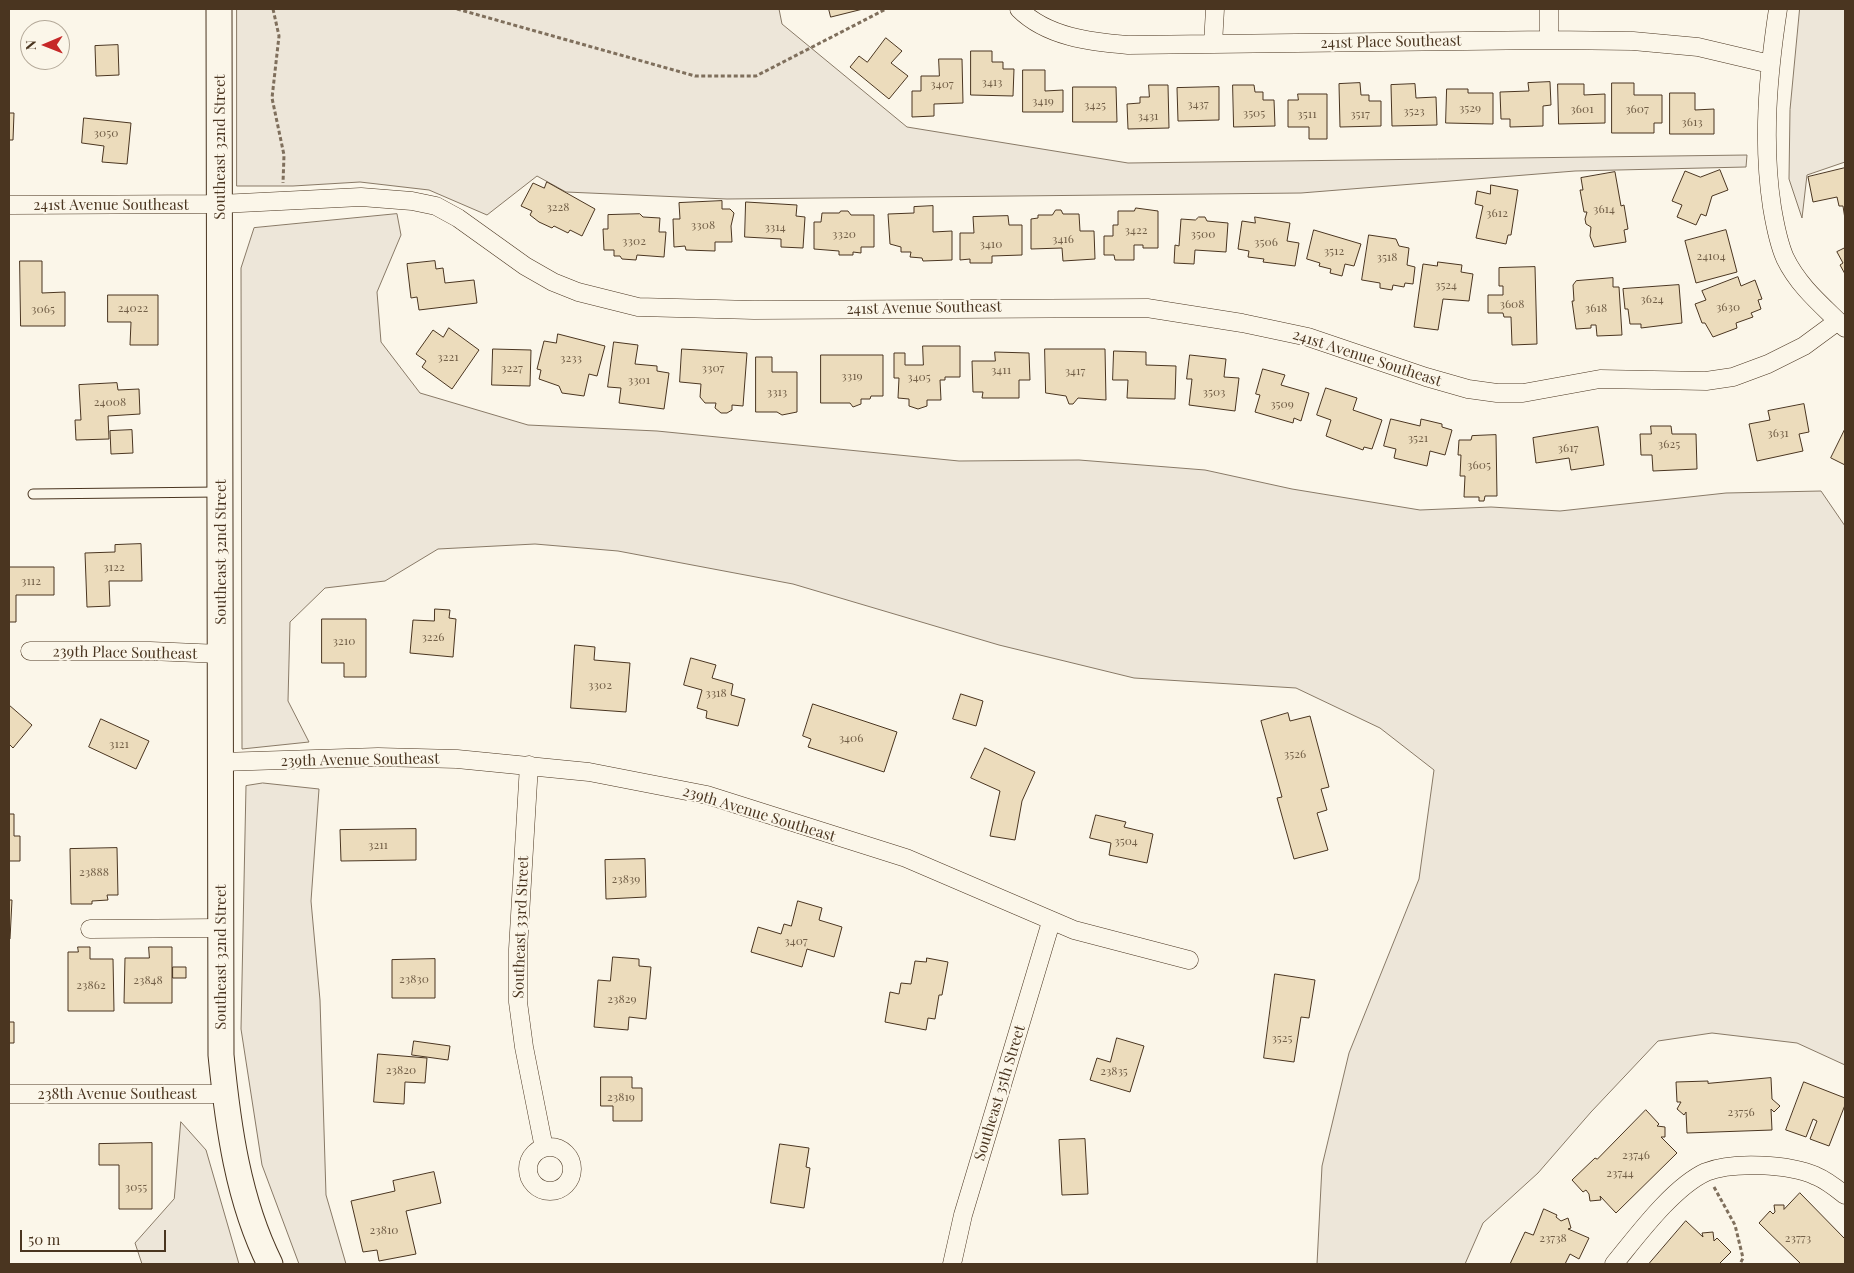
<!DOCTYPE html>
<html>
<head>
<meta charset="utf-8">
<style>
	body { margin:0 }
	#map { position:relative; width:1854px; height:1273px; overflow:hidden; background:#fbf6e9; font-family:"Playfair Display",serif }
	canvas { display:block }
	.frame { position:absolute; inset:0; border:10px solid #4a3520; pointer-events:none }
	.north { position:absolute; left:20px; top:20px; width:50px; height:50px; box-sizing:border-box; background:#fbf6e9; border:1px solid #b4a999; border-radius:50%; rotate:269deg; font-size:14px; font-weight:700; line-height:20px; text-align:center; color:#4a3520 }
	.north::after { content:''; display:block; margin:auto; width:18px; height:22px; background:#c62828; clip-path:polygon(50% 0,100% 100%,50% 72%,0 100%) }
	.scale { position:absolute; left:20px; top:1230px; width:146px; height:22px; box-sizing:border-box; border:2px solid #4a3520; border-top:0; padding-left:6px; font-size:15px; line-height:18px; white-space:nowrap; color:#4a3520; -webkit-text-stroke:4px #fbf6e9; paint-order:stroke }
</style>
</head>
<body>
<div id="map">
<canvas width="1854" height="1273"></canvas>
<div class="frame"></div>
<div class="north">N</div>
<div class="scale">50 m</div>
</div>
<script>
const context = document.querySelector('canvas').getContext('2d');
context.lineJoin = 'round';
function fill(path, color) {
  context.fillStyle = color;
  context.fill(path, 'evenodd');
}
function trace(path, color, width, dash) {
  context.strokeStyle = color;
  context.lineWidth = width;
  context.lineCap = dash ? 'butt' : 'round';
  context.setLineDash(dash || []);
  context.stroke(path);
}
function label(font, color, halo, rows, align = 'center') {
  context.font = font + ' "Playfair Display",serif';
  context.lineWidth = 4;
  context.setLineDash([]);
  context.textBaseline = 'middle';
  context.strokeStyle = halo;
  context.fillStyle = color;
  for (const [text, x, y, turn = 0] of rows) {
    context.save();
    context.translate(x, y);
    context.rotate((+turn || 0) * Math.PI / 180);
    context.textAlign = isNaN(turn) ? turn : align;
    if (halo) context.strokeText(text, 0, 0);
    context.fillText(text, 0, 0);
    context.restore();
  }
}
const green = new Path2D(`
	M237,9H779L782,24L907,127L1128,163L1747,155L1746,167L1575,171L1301,193L727,199L566,192L537,176L487,215L429,190L360,182L293,186H237Z
	M1800,9H1845V162L1807,175L1802,218L1789,179L1790,110Z
	M397,214L401,235L377,292L381,342L420,393L528,425L657,431L959,461L1079,460L1205,470L1292,489L1420,510L1491,507L1560,511L1726,493L1821,491L1845,526V1065L1797,1043L1712,1033L1658,1041L1591,1112L1538,1173L1483,1223L1465,1264H1317L1322,1166L1349,1053L1419,879L1434,770L1380,728L1296,688L1134,678L999,645L793,584L618,551L535,544L438,549L385,581L325,588L290,622L288,701L309,742L242,749L241,268L254,228Z
	M263,783L319,789L311,901L320,1000L326,1195L346,1264H299L262,1165L241,1029L246,786Z
	M181,1122L206,1150L239,1264H142L135,1243L174,1199Z`);
fill(green, '#ede6d9');
trace(green, '#887966', 1);
const building = new Path2D(`
	M829,9H863L831,17Z
	M886,38L902,51L891,63L908,76L889,99L850,67L859,56L867,62Z
	M118,45L119,75L96,76L95,46Z
	M971,51H992V62H1003V69H1014L1013,96L971,95Z
	M939,59H962L963,103L934,104V116L912,117V91H921V76H939Z
	M1023,70H1045V91L1063,90V112H1023Z
	M1550,82L1551,105L1543,106V126L1510,127V119H1501L1500,92L1529,91L1528,83Z
	M1360,83L1361,95H1369V101H1381V126L1340,127L1339,84Z
	M1612,83H1634V95H1662V123H1654V133H1612Z
	M1415,84L1416,98L1436,97L1437,125L1392,126L1391,85Z
	M1558,84H1584V95L1605,94V123L1559,124Z
	M1149,85H1168L1169,128L1128,129L1127,104L1140,103V97H1149Z
	M1233,85H1254L1255,92H1263V100H1274L1275,126L1234,127Z
	M1073,87H1116L1117,122H1073Z
	M1219,87V120L1178,121L1177,88Z
	M1447,89H1468V93H1493V124L1446,123Z
	M1670,93H1695V110L1714,109V134H1670Z
	M1298,94H1327V139H1309V127H1288V100H1298Z
	M9,113H14L13,140H9Z
	M84,118L131,123L127,164L102,162L104,146L82,143Z
	M1845,168V219L1843,206H1839L1837,197L1813,202L1808,177Z
	M1720,170L1728,190L1712,196L1706,216L1701,214L1696,225L1677,217L1682,205L1672,201L1685,171L1700,177Z
	M1615,172L1621,206L1624,205L1628,229L1624,230L1626,242L1594,247L1590,236L1591,227L1586,224L1585,219L1587,212H1584L1580,190H1583L1581,178Z
	M547,182L595,209L582,236L570,230L568,233L554,226L552,228L539,222L530,215L532,211L521,206L533,183L544,188Z
	M1491,185L1518,190L1511,235H1508L1506,244L1476,238L1483,206L1475,204L1477,191L1490,194Z
	M722,201V209H730L734,213L731,226L732,242H715V251L686,250L685,246L674,247L673,219H680L679,203Z
	M746,202L797,205L796,216L805,217L803,248L781,247V239L745,237Z
	M933,206V232L952,231V260L923,261L922,258L910,257L911,252H901V247L890,244L888,214L914,213V207Z
	M1136,208L1158,211V248H1143V245H1134V260H1115L1114,255H1104V236H1113V225H1118V211H1134Z
	M1056,210H1061L1063,214H1079L1080,231H1094L1095,259L1063,261L1062,248L1031,249V219L1038,218V215H1052Z
	M841,211H848L851,215H874V247H861V253L853,252V255H839V251L814,249V222H821L822,213H839Z
	M640,214L643,217L660,218L659,232H666L664,257L637,255L636,260L622,259L620,256H614V250H604L603,229H608V215Z
	M1008,216L1009,225H1022V255L992,256V263H970V259L960,260V233H974L973,217Z
	M1199,217H1205L1207,221L1228,223L1226,252L1195,250L1194,264L1174,263L1175,245L1179,246L1181,219L1195,220Z
	M1255,217L1290,223L1287,241L1299,243L1295,266L1263,262L1264,259L1248,257L1249,251L1238,249L1242,221L1255,223Z
	M1314,230L1361,244L1354,266L1345,264L1342,276L1330,273L1331,269L1319,266L1320,263L1307,259Z
	M1726,230L1737,272L1696,283L1685,241Z
	M1369,235L1396,239L1399,246L1409,248L1407,265L1415,267L1413,284L1405,283L1404,287L1393,285L1392,290L1380,288V283L1362,280Z
	M1845,248V274L1840,265L1843,263L1837,252Z
	M20,261H42V293L65,292V326H21Z
	M435,261L436,269L443,268L445,283L474,280L477,303L419,310L417,297L411,298L407,264Z
	M1438,262L1462,265L1461,272L1473,274L1469,301L1443,299L1438,330L1414,327L1423,264L1437,266Z
	M1535,267L1537,344L1512,345L1511,317H1504L1503,313H1488V295H1503V286H1499V268Z
	M1738,277L1741,286L1755,280L1762,299L1758,300L1761,309L1751,313L1753,317L1736,323L1737,328L1713,337L1705,323H1702L1695,304L1706,300L1702,291Z
	M1613,278V287H1619L1622,335L1597,336L1596,325H1591V328L1576,329L1572,301H1574L1573,285L1576,281Z
	M1679,285L1682,323L1641,328V324H1630L1628,309H1625L1623,289Z
	M108,295H158V345H130L131,322H108Z
	M449,328L479,350L452,389L422,367L426,361L416,354L433,330L443,337Z
	M558,334L605,346L597,376L589,374L584,396L562,393L559,386L539,379L541,370L537,369L544,341L556,343Z
	M614,342L638,345L635,364L657,366V371L669,373L664,409L619,403L621,388L608,387Z
	M923,346H960V377H945V380H940L941,400H927V406L918,409L909,406V399L898,398L899,378H894V353H905V365H923Z
	M493,349L531,350L530,386L492,385Z
	M682,349L747,353L743,406L732,405V410L727,413H721L715,408L716,403H705L700,397L701,384L680,382Z
	M1045,349H1105L1106,400L1078,398L1073,404H1069L1066,396L1046,393Z
	M1114,351L1146,352V365L1176,366L1175,399L1127,398L1128,380H1113Z
	M995,352L1029,353L1030,380H1019V398H982L983,392H973L972,361H995Z
	M821,355H883V396H871L870,399H861V404L853,407L850,403H821Z
	M1190,355L1226,359L1224,377L1239,378L1235,411L1189,405L1192,379H1187Z
	M756,357H772V372H797V412L782,415L777,412H756Z
	M1263,369L1285,375L1281,385L1309,393L1301,421L1294,418L1293,423L1255,412L1260,395L1256,394Z
	M117,383L118,390L139,389L140,414L108,416L109,439L76,440L75,420H81L79,385Z
	M1326,388L1357,398L1353,410L1382,420L1372,449L1364,447L1363,450L1326,436L1331,420L1317,415Z
	M1804,404L1809,432L1799,434L1803,451L1757,461L1749,424L1770,420L1768,411Z
	M1391,419L1420,426L1421,419L1442,424V427L1452,430L1445,455L1430,451L1427,466L1394,458L1396,449L1384,446Z
	M1651,426H1671L1672,434H1696L1697,469L1653,471L1652,455H1641L1640,434H1651Z
	M1598,427L1604,465L1571,470L1569,458L1536,463L1533,438Z
	M1845,429V465L1831,458Z
	M132,430L133,453L111,454L110,431Z
	M1496,435L1497,496H1485L1484,501H1479V497H1464L1465,476H1460L1461,455H1458L1459,440H1471L1472,436Z
	M141,544L142,581H109L110,606L87,607L85,553L115,552V545Z
	M9,567H54V595H16V622H9Z
	M435,609L450,610L449,618L456,619L453,657L410,653L413,620L434,621Z
	M322,619H366V677H344V663H322Z
	M575,645L595,647L594,660L630,663L626,712L571,708Z
	M691,658L716,665L712,678L733,684L731,695L745,699L738,726L706,718L707,711L697,708L702,690L684,685Z
	M961,694L983,701L976,726L953,719Z
	M813,704L897,732L884,772L808,747L811,739L803,736Z
	M9,705L32,725L13,748L9,744Z
	M1288,713L1290,721L1310,716L1329,787L1321,789L1327,810L1317,813L1328,850L1294,859L1277,798L1282,797L1261,721Z
	M101,719L149,741L136,769L89,747Z
	M985,748L1035,772L1022,801L1015,840L990,836L1000,791L971,778Z
	M9,814H14V836H20V861H9Z
	M1096,815L1126,822L1124,827L1153,834L1147,863L1109,855L1111,843L1090,838Z
	M416,829V860L341,861L340,830Z
	M117,848L118,895H107L108,900L92,901V904H71L70,849Z
	M645,859L646,897L606,899L605,860Z
	M9,900H12L10,939H9Z
	M798,901L822,908L819,920L842,927L834,957L807,949L802,967L751,952L758,927L781,934L784,924L791,926Z
	M78,947H90V959H113L114,1011H68V952H78Z
	M149,947H172V1003H124L125,958H149Z
	M613,957L639,959V966L651,967L646,1019L629,1017L628,1030L594,1027L598,980L610,981Z
	M927,958L948,962L942,995H939L935,1019L928,1018L926,1030L885,1022L890,992L899,994L901,983L911,984L915,961L926,962Z
	M435,959V998H392V960Z
	M173,967H186V978H173Z
	M1275,974L1315,980L1309,1018L1301,1017L1294,1062L1264,1058Z
	M9,1022H14V1043H9Z
	M1117,1038L1144,1046L1130,1092L1090,1080L1097,1058L1110,1062Z
	M414,1041L450,1046L448,1060L412,1055Z
	M378,1054L427,1058L425,1083L405,1082L404,1104L374,1102Z
	M601,1077H632V1088H642V1121H613V1106H601Z
	M1771,1078L1772,1099L1780,1106L1774,1112L1771,1109L1772,1130L1687,1133L1686,1112L1684,1115L1677,1109L1681,1102H1677L1676,1082L1708,1081V1083Z
	M1804,1082L1845,1098V1105L1829,1146L1810,1139L1817,1121L1813,1119L1806,1137L1786,1130Z
	M1646,1110L1659,1124L1657,1126L1665,1127V1137H1661L1677,1153L1616,1213L1600,1196L1601,1200L1590,1201L1589,1194L1586,1190L1583,1192L1572,1180L1595,1158L1597,1159Z
	M1085,1139L1088,1194L1062,1195L1059,1140Z
	M152,1143V1209H119V1165H99V1144Z
	M780,1144L809,1148L806,1167L810,1168L804,1208L771,1203Z
	M434,1172L441,1203L406,1211L416,1254L379,1261L377,1250L363,1252L351,1201L395,1191L393,1181Z
	M1800,1193L1845,1239V1264H1801L1759,1223L1770,1211L1773,1214L1775,1212L1774,1205H1784V1209Z
	M1544,1209L1557,1215L1556,1217L1561,1221L1568,1218L1571,1228L1568,1229L1589,1238L1579,1259L1570,1254L1565,1264H1510L1525,1232L1533,1235Z
	M1686,1221L1703,1237L1702,1233L1713,1232L1714,1241L1717,1238L1731,1252L1719,1264H1649Z`);
fill(building, '#ecdcbc');
trace(building, '#4a3520', 1);
const lane = new Path2D(`
	M33,494L218,492`);
const street = new Path2D(`
	M1019,9C1047,37 1091,42 1128,45L1549,40L1633,41L1698,47L1770,64
	M1549,9V40
	M1778,9C1768,75 1762,141 1772,207C1775,225 1778,242 1785,258C1799,287 1823,306 1845,328
	M1213,44L1215,9
	M9,205L220,204L361,197L412,201L436,206L458,218L525,266L553,282L578,292L638,307L754,310L1147,308L1242,323L1308,337L1426,377L1468,389L1497,393H1523L1600,379L1706,381L1733,377L1768,364L1804,346L1838,321
	M30,651H150L221,654
	M221,762L378,757L457,759L589,772L707,795L906,858L1074,930L1189,960
	M529,765L518,949V1002L524,1047L544,1148
	M90,929L221,928
	M9,1094H225
	M528 1169a22 22 0 1 1 44 0a22 22 0 1 1-44 0Z
	M952,1264L963,1215L1051,922
	M1614,1264C1637,1236 1673,1187 1706,1172C1733,1161 1790,1164 1816,1176C1826,1180 1836,1188 1845,1195`);
const secondary = new Path2D(`
	M219,9L221,1055C228,1126 238,1200 270,1264`);
trace(lane, '#4a3520', 11);
trace(street, '#4a3520', 19);
trace(secondary, '#4a3520', 27);
trace(new Path2D(`
	M273,9L279,36L272,98L284,155L283,183
	M457,9L695,76H756L886,9
	M1714,1187L1735,1225L1743,1258L1740,1264`), '#7f6f5c', 3, [4, 2.5]);
trace(lane, '#fbf6e9', 9);
trace(street, '#fbf6e9', 18);
trace(secondary, '#fbf6e9', 25);
label('12px', '#725f47', null, [
	["3413",992,82],
	["3407",942,84],
	["3419",1043,101],
	["3437",1198,104],
	["3425",1095,105],
	["3529",1470,108],
	["3601",1582,109],
	["3607",1637,109],
	["3523",1414,111],
	["3505",1254,113],
	["3511",1307,114],
	["3517",1360,114],
	["3431",1148,116],
	["3613",1692,122],
	["3050",106,133],
	["3228",558,207],
	["3614",1604,209],
	["3612",1497,213],
	["3308",703,225],
	["3314",775,227],
	["3422",1136,230],
	["3320",844,234],
	["3500",1203,234],
	["3416",1063,239],
	["3302",634,241],
	["3506",1266,242],
	["3410",991,244],
	["3512",1334,251],
	["24104",1711,256],
	["3518",1387,257],
	["3524",1446,285],
	["3624",1652,299],
	["3608",1512,304],
	["3630",1728,307],
	["24022",133,308],
	["3618",1596,308],
	["3065",43,309],
	["3221",448,357],
	["3233",571,358],
	["3227",512,368],
	["3307",713,368],
	["3411",1001,370],
	["3417",1075,371],
	["3319",852,376],
	["3405",919,377],
	["3301",639,380],
	["3313",777,392],
	["3503",1214,392],
	["24008",110,402],
	["3509",1282,404],
	["3631",1778,433],
	["3521",1418,438],
	["3625",1669,444],
	["3617",1568,448],
	["3605",1479,465],
	["3122",114,567],
	["3112",31,581],
	["3226",433,637],
	["3210",344,641],
	["3302",600,685],
	["3318",716,693],
	["3406",851,738],
	["3121",119,744],
	["3526",1295,754],
	["3504",1126,841],
	["3211",378,845],
	["23888",94,872],
	["23839",626,879],
	["3407",796,941],
	["23830",414,979],
	["23848",148,980],
	["23862",91,985],
	["23829",622,999],
	["3525",1282,1038],
	["23820",401,1070],
	["23835",1114,1071],
	["23819",621,1097],
	["23756",1741,1112],
	["23746",1636,1155],
	["23744",1620,1173],
	["3055",136,1187],
	["23810",384,1230],
	["23738",1553,1238],
	["23773",1798,1238]
]);
label('15px', '#4a3520', '#fbf6e9', [
	["241st Place Southeast",1391,42,-1],
	["Southeast 32nd Street",220,147,-90],
	["241st Avenue Southeast",111,205],
	["241st Avenue Southeast",924,308,-1],
	["241st Avenue Southeast",1367,358,18],
	["Southeast 32nd Street",221,552,-90],
	["239th Place Southeast",125,653,1],
	["239th Avenue Southeast",360,760,-1],
	["239th Avenue Southeast",759,814,17],
	["Southeast 33rd Street",521,927,-88],
	["Southeast 32nd Street",221,957,-90],
	["Southeast 35th Street",1000,1093,-73],
	["238th Avenue Southeast",117,1094]
]);
</script>
</body>
</html>
